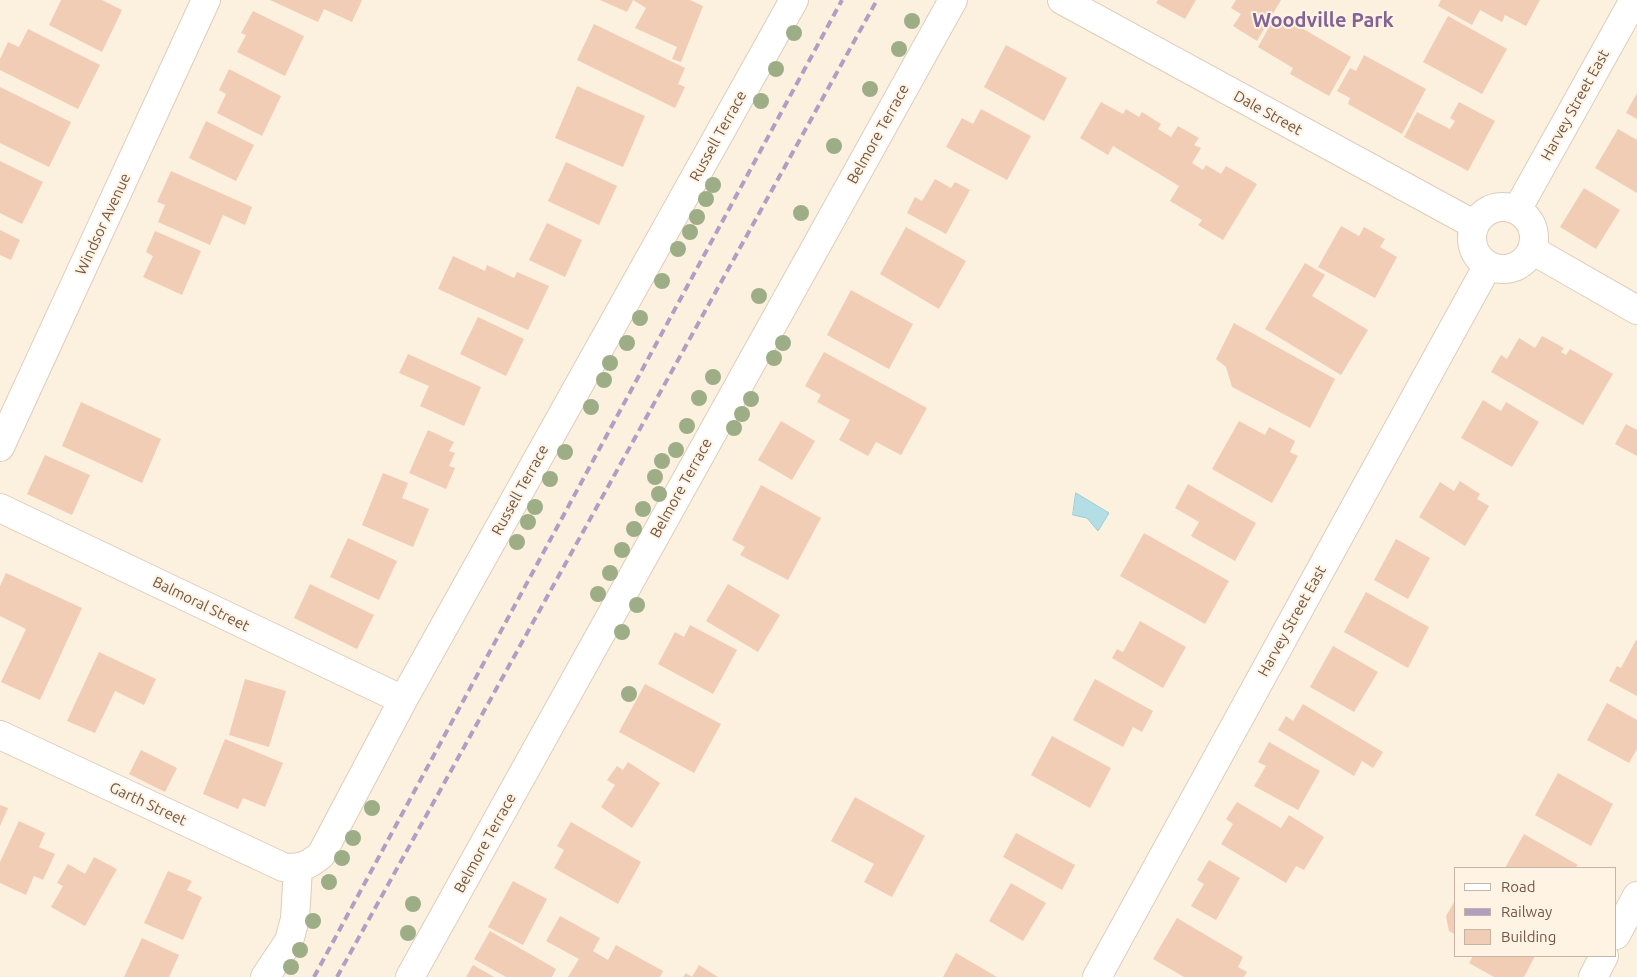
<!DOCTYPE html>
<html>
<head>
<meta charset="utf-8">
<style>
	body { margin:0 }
	#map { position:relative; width:1637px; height:977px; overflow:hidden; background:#fcf0de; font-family:Ubuntu,sans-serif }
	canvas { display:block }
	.legend { position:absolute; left:1454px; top:867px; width:162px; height:90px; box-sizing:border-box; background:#fff4e4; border:1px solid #c6b5a5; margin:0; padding:6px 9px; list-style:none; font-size:15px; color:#715647 }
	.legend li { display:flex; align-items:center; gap:10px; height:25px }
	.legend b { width:25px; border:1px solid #c6b5a5 }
</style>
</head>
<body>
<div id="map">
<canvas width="1637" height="977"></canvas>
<ul class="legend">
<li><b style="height:6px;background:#fff"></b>Road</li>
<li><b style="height:6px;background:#b29ec4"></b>Railway</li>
<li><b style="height:14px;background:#f1cdb6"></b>Building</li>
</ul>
</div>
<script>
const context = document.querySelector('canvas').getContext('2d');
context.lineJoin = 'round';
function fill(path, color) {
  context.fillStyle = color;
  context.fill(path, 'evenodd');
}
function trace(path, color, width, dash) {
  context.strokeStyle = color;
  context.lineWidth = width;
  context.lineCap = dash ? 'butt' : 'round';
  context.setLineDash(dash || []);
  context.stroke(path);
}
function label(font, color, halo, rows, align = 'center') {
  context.font = font + ' Ubuntu,sans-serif';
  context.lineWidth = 4;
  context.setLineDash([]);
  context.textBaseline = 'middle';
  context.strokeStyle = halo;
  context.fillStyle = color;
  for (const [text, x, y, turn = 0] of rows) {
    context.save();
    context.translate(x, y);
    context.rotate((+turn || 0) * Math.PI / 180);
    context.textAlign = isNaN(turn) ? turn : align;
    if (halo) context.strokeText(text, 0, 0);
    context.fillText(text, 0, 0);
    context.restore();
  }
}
const water = new Path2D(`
	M1076,493L1109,513L1098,531L1087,518L1073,515Z`);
fill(water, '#b3dee5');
trace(water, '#9aced6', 1);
fill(new Path2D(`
	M61,0H102L122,10L102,52L49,25Z
	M270,0H362L352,22L324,9L318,22Z
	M600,0H633L627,12Z
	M633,0H690L703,6L681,62L672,59L677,47L635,28L646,8Z
	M1158,0H1196L1185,19L1156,3Z
	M1236,0H1281L1257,41L1233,26L1241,14L1231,8Z
	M1441,0H1540L1526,26L1505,15L1502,22L1480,10L1472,25L1438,6Z
	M253,11L304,36L285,76L237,52L246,35L241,33Z
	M1448,16L1507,49L1482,94L1423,62Z
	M1283,17L1351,57L1329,96L1290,74L1293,68L1258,47L1272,22L1278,26Z
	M594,24L685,68L678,84L685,87L675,108L577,60Z
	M28,29L100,65L78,109L0,70V59L8,42L19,47Z
	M1006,45L1067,78L1044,121L984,87Z
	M1364,55L1426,89L1402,134L1348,104L1350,98L1337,91L1350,68L1356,71Z
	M229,69L281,96L262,136L217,113L226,94L219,90Z
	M577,86L645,116L623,167L555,138Z
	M0,87L71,122L49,167L0,143Z
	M1637,93V119L1626,113Z
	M1101,102L1123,114L1126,109L1139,117L1142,112L1161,124L1158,129L1171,137L1178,126L1199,138L1194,145L1201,148L1192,163L1203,170L1206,165L1221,174L1226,166L1257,184L1223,240L1198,225L1202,220L1170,201L1179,186L1113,146L1108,155L1080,138Z
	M1459,102L1495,121L1468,171L1404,137L1417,112L1450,129L1455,121L1450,118Z
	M981,109L1031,136L1007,180L946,147L962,118L973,124Z
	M206,121L254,145L236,181L189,158Z
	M1618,129L1637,140V193L1595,168Z
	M0,161L43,182L22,224L0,213Z
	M566,162L617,186L599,225L548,201Z
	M171,171L252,207L245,225L223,215L210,245L158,222L165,205L157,202Z
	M935,179L951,188L955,182L970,190L946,234L907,213L915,197L922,201Z
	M1584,188L1620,210L1596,249L1560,227Z
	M547,223L582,240L565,277L529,260Z
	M1341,226L1359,236L1364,227L1385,239L1380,247L1397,257L1375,298L1318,267Z
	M906,227L966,261L939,309L880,274Z
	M0,230L20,240L11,260L0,255Z
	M155,231L201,251L182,295L143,277L153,256L146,252Z
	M453,256L485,271L487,265L514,278L517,272L549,286L528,330L438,289Z
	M1305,263L1325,275L1312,296L1368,330L1341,375L1265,329Z
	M851,290L913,324L889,369L827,335Z
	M478,317L524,339L506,376L460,354Z
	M1234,323L1335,379L1310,428L1232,387L1226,367L1216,359Z
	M1542,336L1564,348L1561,352L1566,355L1570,349L1613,374L1583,425L1491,372L1501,355L1507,359L1519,338L1535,348Z
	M824,352L927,408L901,455L876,442L868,456L839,440L850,420L817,402L821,395L805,386Z
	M408,354L481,387L464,426L420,406L429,386L399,373Z
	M1483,400L1501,411L1506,402L1539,422L1512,467L1461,438Z
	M81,402L161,439L142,483L62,446Z
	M781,421L815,441L792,480L758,460Z
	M1239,421L1265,435L1269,427L1295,441L1290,452L1298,456L1272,503L1212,469Z
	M1626,424L1637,430V456L1615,444Z
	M428,430L454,442L449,451L455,453L449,466L455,468L446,489L409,473Z
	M45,455L90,475L72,515L27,494Z
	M383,473L408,483L402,498L429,509L413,547L362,525Z
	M1460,481L1480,494L1477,499L1489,506L1465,546L1419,517L1440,482L1454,491Z
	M1188,484L1256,523L1235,561L1191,536L1199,522L1175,508Z
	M761,485L821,518L788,580L740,555L745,547L732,540Z
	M1144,533L1229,581L1205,624L1120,576Z
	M348,538L397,561L379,600L330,577Z
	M1396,539L1430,558L1408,599L1374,580Z
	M6,573L82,608L40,700L1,682L26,629L0,616V586Z
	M310,584L374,615L357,649L294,618Z
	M728,584L780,615L758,652L706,621Z
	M1366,592L1429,627L1408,668L1344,632Z
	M1140,621L1186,647L1163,688L1112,658L1117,649L1123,652Z
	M690,625L737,650L713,694L658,664L675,632L684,637Z
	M1636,640L1637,641V696L1609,681L1617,666L1621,668Z
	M1333,646L1378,672L1354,712L1310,687Z
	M99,652L156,679L144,705L115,691L95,733L67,721Z
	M245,679L286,691L269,747L229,735Z
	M1095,679L1153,711L1142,732L1133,727L1123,747L1073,720Z
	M645,684L721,724L694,773L619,732Z
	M1607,703L1637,720V749L1629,763L1587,740Z
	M1303,704L1383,752L1373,768L1362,761L1354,776L1278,730L1286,716L1293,721Z
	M1052,736L1111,768L1090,808L1031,775Z
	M225,739L283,763L265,807L243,798L238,809L203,794Z
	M1269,742L1320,771L1298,810L1254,786L1266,766L1258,762Z
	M141,750L177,768L165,792L129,774Z
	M628,762L660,783L632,828L601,807L615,785L607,780L617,766L623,770Z
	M1558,773L1613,804L1591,846L1535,815Z
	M855,797L925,836L892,897L864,882L874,864L831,841Z
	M1237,802L1281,828L1289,815L1324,837L1304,870L1296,866L1286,883L1221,844L1233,824L1226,819Z
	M0,805L8,808L0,826Z
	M19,821L45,833L39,847L55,854L43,880L34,876L26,895L0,883V862Z
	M571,822L641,862L618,904L554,868L564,850L557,846Z
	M1016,833L1075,865L1062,890L1003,857Z
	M1524,834L1578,865L1575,868H1505Z
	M94,857L117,869L85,926L51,907L63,886L57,883L68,864L85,874Z
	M1209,860L1240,878L1216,920L1191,906L1204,884L1197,880Z
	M168,871L192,881L187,890L202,897L183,940L144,923Z
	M513,881L547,899L523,945L488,927Z
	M1011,883L1046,903L1023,941L989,921Z
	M1456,899V935L1449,931L1446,916Z
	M560,916L600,938L593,951L608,960L616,945L663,971L660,977H568L579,959L546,941Z
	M1177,918L1243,957L1238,967L1247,972L1244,977H1184L1153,959Z
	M490,931L556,969L552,977H506L474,959Z
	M142,938L179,955L169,977H124Z
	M956,953L997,977H943Z
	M1473,956H1535L1524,977H1494L1469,963Z
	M473,965L494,977H466Z
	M699,965L718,977H683L686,973L692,977Z`), '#f1cdb6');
const street = new Path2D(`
	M1062,0L1475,225
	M1472 238a31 31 0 1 1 62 0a31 31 0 1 1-62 0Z
	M1517,210L1634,0
	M1532,250L1637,310
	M0,447L206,0
	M0,508L403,700
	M0,735L283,867C299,870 309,865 321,855L403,700L794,0
	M1616,935L1637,896
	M265,977L289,941L295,919L298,868
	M410,977L953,0
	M1097,977L1488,265
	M1593,977L1604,956`);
trace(street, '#dfccbb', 30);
trace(street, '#fff', 28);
trace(new Path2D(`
	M314,977L842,0
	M337,977L877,0`), '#b29ec4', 4, [8, 5]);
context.fillStyle = '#9dae87';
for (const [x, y] of [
	[912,21],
	[794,33],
	[899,49],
	[776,69],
	[870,89],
	[761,101],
	[834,146],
	[713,185],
	[706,199],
	[801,213],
	[697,217],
	[690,232],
	[678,249],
	[662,281],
	[759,296],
	[640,318],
	[627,343],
	[783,343],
	[774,358],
	[610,363],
	[713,377],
	[604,380],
	[699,398],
	[751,399],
	[591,407],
	[742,414],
	[687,426],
	[734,428],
	[676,450],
	[565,452],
	[662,461],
	[655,477],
	[550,479],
	[659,494],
	[535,507],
	[643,509],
	[528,522],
	[634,529],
	[517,542],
	[622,550],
	[610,573],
	[598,594],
	[637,605],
	[622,632],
	[629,694],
	[372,808],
	[353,838],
	[342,858],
	[329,882],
	[413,904],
	[313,921],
	[408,933],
	[300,950],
	[291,967]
]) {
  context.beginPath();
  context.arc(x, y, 8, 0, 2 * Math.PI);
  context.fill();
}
label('15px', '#715647', '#fff4e4', [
	["Harvey Street East",1575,105,-61],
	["Dale Street",1268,113,29],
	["Belmore Terrace",878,134,-61],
	["Russell Terrace",718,136,-61],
	["Windsor Avenue",103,224,-65],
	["Belmore Terrace",681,488,-61],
	["Russell Terrace",520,490,-61],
	["Balmoral Street",201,604,26],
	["Harvey Street East",1292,621,-61],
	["Garth Street",148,804,25],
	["Belmore Terrace",485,843,-61]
]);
label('bold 20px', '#836295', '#fff4e4', [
	["Woodville Park",1323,20]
]);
</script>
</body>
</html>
